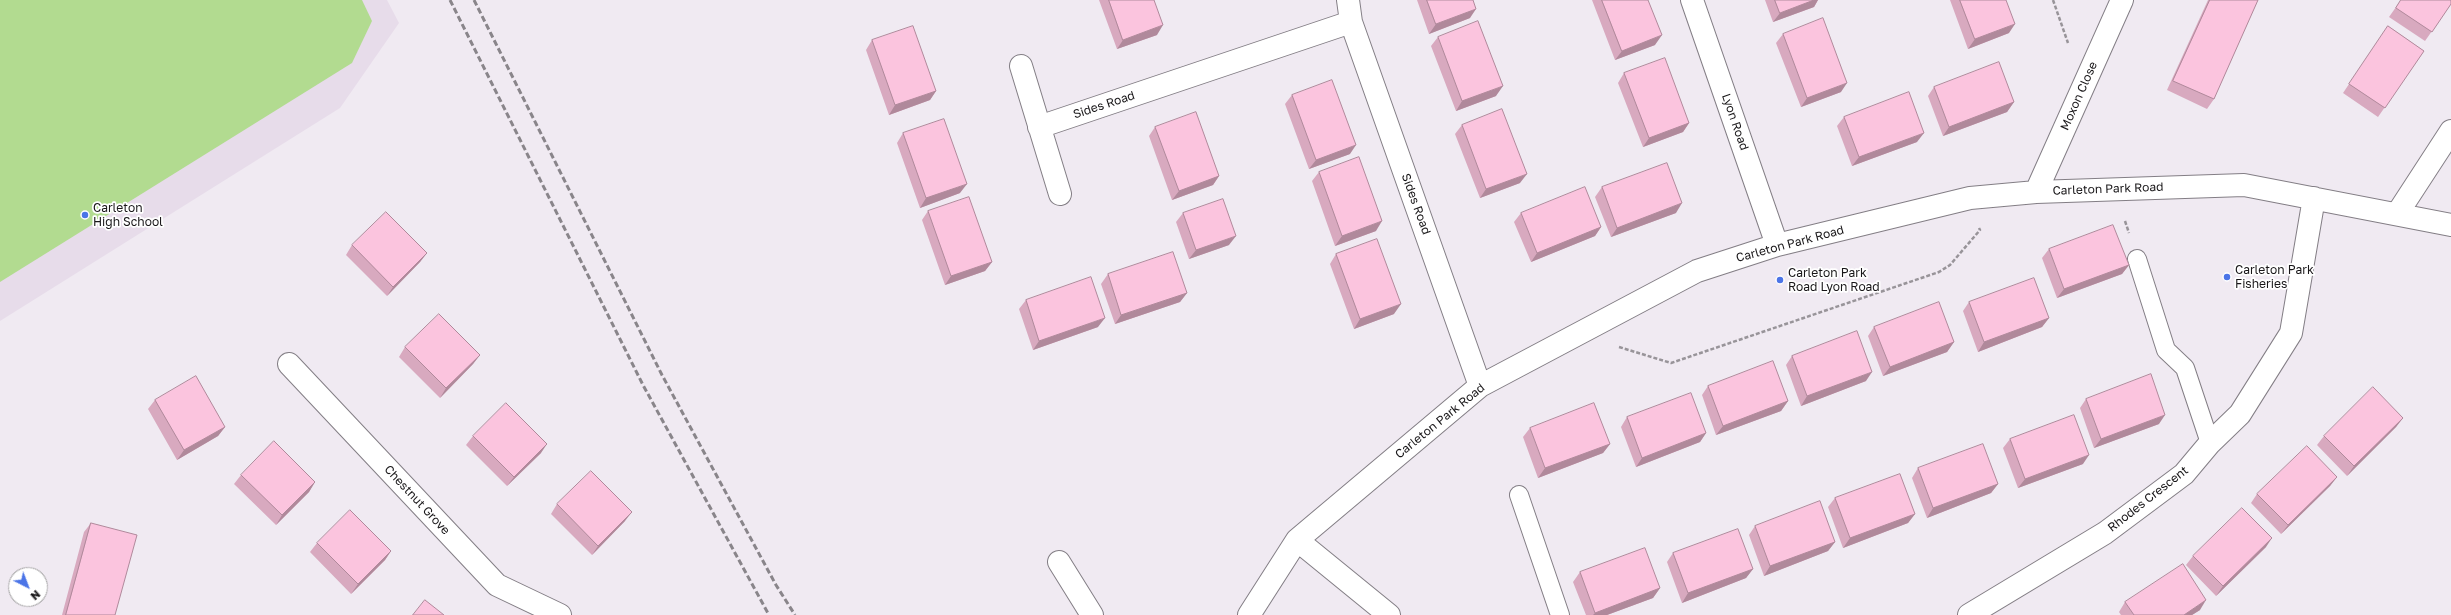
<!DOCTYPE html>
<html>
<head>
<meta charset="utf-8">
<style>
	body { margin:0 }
	#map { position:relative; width:2451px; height:615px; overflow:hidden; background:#f0eaf2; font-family:"Golos Text",sans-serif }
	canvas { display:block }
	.north { position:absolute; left:8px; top:567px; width:40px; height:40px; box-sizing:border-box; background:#fff; border:1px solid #a3a2a3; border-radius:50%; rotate:138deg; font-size:11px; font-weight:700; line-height:16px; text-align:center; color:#181618 }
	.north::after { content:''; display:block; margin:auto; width:14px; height:18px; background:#4b74e7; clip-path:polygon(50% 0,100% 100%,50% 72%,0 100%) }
</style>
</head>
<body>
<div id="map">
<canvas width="2451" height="615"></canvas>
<div class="north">N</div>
</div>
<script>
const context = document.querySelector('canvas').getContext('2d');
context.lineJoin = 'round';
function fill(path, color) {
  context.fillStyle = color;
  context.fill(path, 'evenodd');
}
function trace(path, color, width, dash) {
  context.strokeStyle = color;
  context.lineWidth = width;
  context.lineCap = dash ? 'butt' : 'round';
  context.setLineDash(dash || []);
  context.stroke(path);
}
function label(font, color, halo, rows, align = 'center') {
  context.font = font + ' "Golos Text",sans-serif';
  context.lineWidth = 3.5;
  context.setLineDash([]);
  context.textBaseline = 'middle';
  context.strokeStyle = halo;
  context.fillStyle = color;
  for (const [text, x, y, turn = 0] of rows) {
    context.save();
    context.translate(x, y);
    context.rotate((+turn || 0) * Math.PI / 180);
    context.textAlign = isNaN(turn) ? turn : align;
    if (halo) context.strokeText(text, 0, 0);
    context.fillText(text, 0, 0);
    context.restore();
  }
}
fill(new Path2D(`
	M0,0H387L399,23L340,108L0,321Z`), '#e7dcea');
fill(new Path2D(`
	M0,0H362L372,21L352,63L0,282Z`), '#b2db90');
const lane = new Path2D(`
	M2137,259L2166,350L2185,368L2210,443
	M1519,495L1560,615`);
const street = new Path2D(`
	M1348,0L1351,22L1480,386
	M1692,0L1777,245
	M1021,66L1060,194
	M1039,127L1351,22
	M2036,192L2122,0
	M2397,214L2451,131
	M289,364L497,585L560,615
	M1297,540L1389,615
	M1059,562L1092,615
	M1249,615L1297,540L1480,386L1697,271L1777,245L1970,198L2036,192L2244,185L2451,225
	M1969,615L2105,533L2184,474L2210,443L2240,414L2291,333L2314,198`);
trace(lane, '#837e85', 20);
trace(street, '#837e85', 24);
trace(new Path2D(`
	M2053,0L2068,43
	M2125,221L2129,233
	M1619,347L1671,363L1939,272L1950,265L1980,230L1979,228`), '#989499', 2.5, [4, 2]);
trace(lane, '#fff', 18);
trace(street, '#fff', 22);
trace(new Path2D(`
	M450,0L643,385L769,615
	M474,0L662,375L776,585L795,615`), '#89858a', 3, [6, 3]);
fill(new Path2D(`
	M1099,0H1154L1157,35L1117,49Z
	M1417,0H1473L1470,18L1429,34Z
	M1592,0H1648L1655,45L1615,60Z
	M1765,0H1818L1814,7L1773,22Z
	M1950,0H2006L2009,33L1968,49Z
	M2208,0H2258L2214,99L2207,109L2167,90Z
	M2401,0L2451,4L2425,41L2389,17Z
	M2388,26L2424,51L2378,117L2343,93Z
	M1783,34L1841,92L1801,107L1776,43Z
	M1438,37L1496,96L1456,111L1431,46Z
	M872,40L936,91L930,100L889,115L866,50Z
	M1624,73L1689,123L1683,132L1643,147L1618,83Z
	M1934,87L2014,102L2007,112L1943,136L1928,96Z
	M1292,95L1350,154L1309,169L1285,104Z
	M1844,117L1917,142L1852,166L1837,126Z
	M1462,125L1520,183L1480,198L1455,134Z
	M1155,127L1219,176L1213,185L1172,200L1149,136Z
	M903,133L960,193L920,208L897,143Z
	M1319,172L1376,231L1335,246L1312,181Z
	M1602,187L1676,213L1611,237L1595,197Z
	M928,211L992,262L985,271L945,285L922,220Z
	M1183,213L1229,245L1189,259L1176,222Z
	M1521,213L1601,227L1595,236L1531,262L1514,222Z
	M352,245L427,253L420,262L387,296L346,255Z
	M2049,249L2129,265L2122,274L2057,298L2042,258Z
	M1336,254L1394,314L1354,329L1330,264Z
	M1108,274L1187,293L1180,302L1115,324L1101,284Z
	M1026,300L1098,327L1033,350L1019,309Z
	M1969,302L2049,318L2042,327L1978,352L1963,311Z
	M1874,327L1954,342L1947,352L1883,376L1868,336Z
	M405,347L480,355L473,364L440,398L399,357Z
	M1792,356L1866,381L1801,406L1786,365Z
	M1708,386L1788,401L1781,411L1716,435L1702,395Z
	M2086,399L2159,424L2094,448L2080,408Z
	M155,400L225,427L218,436L177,460L148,409Z
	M1627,417L1706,433L1700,442L1636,467L1621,427Z
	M2403,418L2396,427L2347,476L2317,445L2324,436Z
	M1530,428L1610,444L1603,453L1538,478L1523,437Z
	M473,436L541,453L507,486L466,445Z
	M2010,439L2083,464L2018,488L2003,448Z
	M1918,468L1998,484L1991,493L1927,518L1912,478Z
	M241,475L315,482L309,492L276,525L234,484Z
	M2337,477L2330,486L2281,534L2251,503L2257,494Z
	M1835,498L1915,514L1908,523L1843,548L1828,507Z
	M557,504L625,521L592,555L551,514Z
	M91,523L115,615H62L84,532Z
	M1755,526L1835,542L1828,551L1764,576L1749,535Z
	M317,543L391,551L385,560L351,594L310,552Z
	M2266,547L2216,596L2186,565L2193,556Z
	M1673,553L1753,569L1746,578L1682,603L1667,562Z
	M1580,572L1660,588L1653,598L1607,615H1586L1573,582Z
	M2125,602L2200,610L2192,615H2121L2119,612Z`), '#d8a9bf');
fill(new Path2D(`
	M1814,0H1818L1814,7L1773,22L1780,13Z
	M1476,9L1470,18L1429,34L1436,24Z
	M2015,24L2009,33L1968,49L1975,39Z
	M1163,25L1157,35L1117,49L1123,40Z
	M1662,35L1655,45L1615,60L1622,51Z
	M1847,83L1841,92L1801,107L1807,98Z
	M1503,86L1496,96L1456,111L1462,101Z
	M936,91L930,100L889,115L895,105Z
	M2014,102L2007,112L1943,136L1949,127Z
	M1689,123L1683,132L1643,147L1649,138Z
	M1924,133L1917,142L1852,166L1859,157Z
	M1356,145L1350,154L1309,169L1316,160Z
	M1527,174L1520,183L1480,198L1486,189Z
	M1219,176L1213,185L1172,200L1179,191Z
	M967,184L960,193L920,208L926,198Z
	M1682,203L1676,213L1611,237L1617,228Z
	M1382,221L1376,231L1335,246L1342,236Z
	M1601,227L1595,236L1531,262L1537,253Z
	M1236,236L1229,245L1189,259L1196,250Z
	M427,253L420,262L387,296L393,287Z
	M992,262L985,271L945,285L951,276Z
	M2129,265L2122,274L2057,298L2064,289Z
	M1187,293L1180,302L1115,324L1121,315Z
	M1401,304L1394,314L1354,329L1360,319Z
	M1105,318L1098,327L1033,350L1039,341Z
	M2049,318L2042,327L1978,352L1984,342Z
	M1954,342L1947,352L1883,376L1890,367Z
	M480,355L473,364L440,398L446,388Z
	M1872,372L1866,381L1801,406L1807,396Z
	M1788,401L1781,411L1716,435L1723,426Z
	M2165,415L2159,424L2094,448L2101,439Z
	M2403,418L2396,427L2347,476L2354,466Z
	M225,427L218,436L177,460L184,450Z
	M1706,433L1700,442L1636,467L1642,458Z
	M547,444L541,453L507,486L514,477Z
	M1610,444L1603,453L1538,478L1545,468Z
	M2089,455L2083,464L2018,488L2025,479Z
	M2337,477L2330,486L2281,534L2288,525Z
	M315,482L309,492L276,525L282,515Z
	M1998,484L1991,493L1927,518L1933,508Z
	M632,512L625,521L592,555L598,546Z
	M1915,514L1908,523L1843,548L1850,538Z
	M2272,538L2266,547L2216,596L2223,586Z
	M1835,542L1828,551L1764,576L1770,566Z
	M391,551L385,560L351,594L358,584Z
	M1753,569L1746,578L1682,603L1688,593Z
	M1660,588L1653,598L1607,615H1593L1595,613Z
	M2206,600L2200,610L2192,615H2184Z`), '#b0899b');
const building = new Path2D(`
	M1109,0H1154L1163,25L1123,40Z
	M1427,0H1473L1476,9L1436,24Z
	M1602,0H1648L1662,35L1622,51Z
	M1775,0H1814L1780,13Z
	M1960,0H2006L2015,24L1975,39Z
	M2210,0H2258L2214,99L2173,81Z
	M2401,0H2451V4L2432,32L2396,8Z
	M1823,18L1847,83L1807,98L1783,34Z
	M1478,21L1503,86L1462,101L1438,37Z
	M913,26L936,91L895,105L872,40Z
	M2388,26L2424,51L2385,108L2349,84Z
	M1665,58L1689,123L1649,138L1624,73Z
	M1999,62L2014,102L1949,127L1934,87Z
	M1332,80L1356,145L1316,160L1292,95Z
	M1909,92L1924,133L1859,157L1844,117Z
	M1502,109L1527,174L1486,189L1462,125Z
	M1196,112L1219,176L1179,191L1155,127Z
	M944,119L967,184L926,198L903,133Z
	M1359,157L1382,221L1342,236L1319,172Z
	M1667,163L1682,203L1617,228L1602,187Z
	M1585,187L1601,227L1537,253L1521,213Z
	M969,197L992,262L951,276L928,211Z
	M1223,199L1236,236L1196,250L1183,213Z
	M386,212L427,253L393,287L352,245Z
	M2113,225L2129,265L2064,289L2049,249Z
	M1377,239L1401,304L1360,319L1336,254Z
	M1173,252L1187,293L1121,315L1108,274Z
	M1091,277L1105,318L1039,341L1026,300Z
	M2034,278L2049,318L1984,342L1969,302Z
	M1939,302L1954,342L1890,367L1874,327Z
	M439,314L480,355L446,388L405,347Z
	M1857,331L1872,372L1807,396L1792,356Z
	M1773,361L1788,401L1723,426L1708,386Z
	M2151,374L2165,415L2101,439L2086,399Z
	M196,376L225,427L184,450L155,400Z
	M2373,387L2403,418L2354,466L2324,436Z
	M1691,393L1706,433L1642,458L1627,417Z
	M506,403L547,444L514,477L473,436Z
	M1594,403L1610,444L1545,468L1530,428Z
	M2074,415L2089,455L2025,479L2010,439Z
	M274,441L315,482L282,515L241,475Z
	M1983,444L1998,484L1933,508L1918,468Z
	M2307,446L2337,477L2288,525L2257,494Z
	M591,471L632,512L598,546L557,504Z
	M1900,474L1915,514L1850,538L1835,498Z
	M1820,501L1835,542L1770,566L1755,526Z
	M2242,508L2272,538L2223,586L2193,556Z
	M350,510L391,551L358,584L317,543Z
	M91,523L137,535L115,615H66Z
	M1738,529L1753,569L1688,593L1673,553Z
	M1645,548L1660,588L1595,613L1580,572Z
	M2183,564L2206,600L2184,615H2134L2125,602Z
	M425,600L444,615H413Z`);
fill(building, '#fbc4de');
trace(building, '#b0899b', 1);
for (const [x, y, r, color] of [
	[85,215,4,"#4b74e7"],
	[2227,277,4,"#4b74e7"],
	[1780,280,4,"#4b74e7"]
]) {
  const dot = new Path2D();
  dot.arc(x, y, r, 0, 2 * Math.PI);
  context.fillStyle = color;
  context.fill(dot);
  trace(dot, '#fff', 1.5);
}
label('12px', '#181618', '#fff', [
	["Moxon Close",2079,96,-66],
	["Sides Road",1104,105,-18],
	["Lyon Road",1735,122,71],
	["Carleton Park Road",2108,189,-2],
	["Sides Road",1416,204,70],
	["Carleton Park Road",1790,244,-15],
	["Carleton Park Road",1440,421,-39],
	["Rhodes Crescent",2148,499,-38],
	["Chestnut Grove",417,500,47]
]);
label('12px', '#181618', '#fff', [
	["Carleton",93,208],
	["High School",93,222],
	["Carleton Park",2235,270],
	["Fisheries",2235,284],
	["Carleton Park",1788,273],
	["Road Lyon Road",1788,287]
], 'left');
</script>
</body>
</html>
